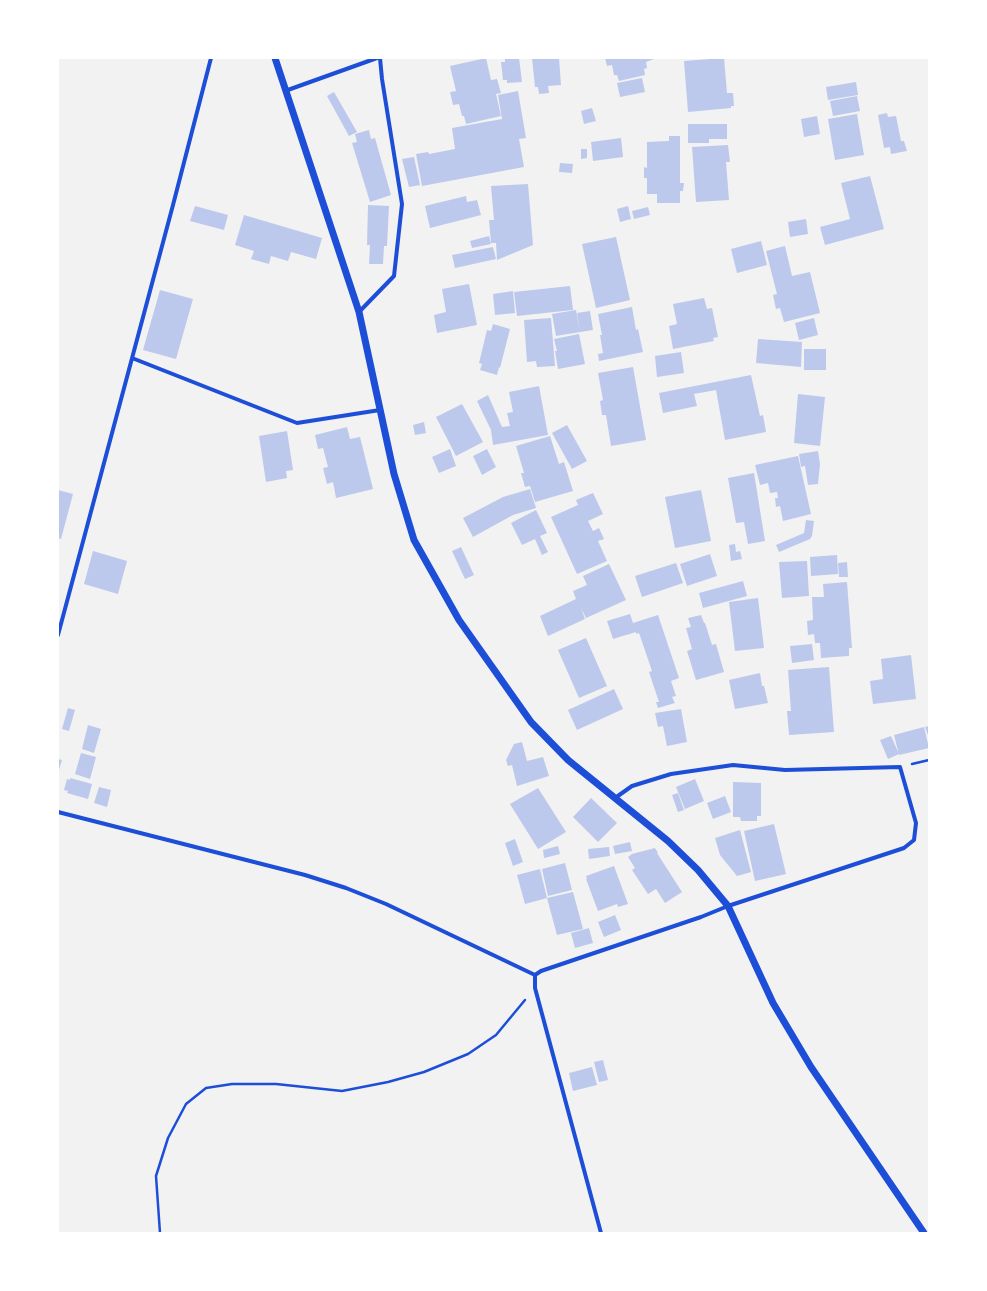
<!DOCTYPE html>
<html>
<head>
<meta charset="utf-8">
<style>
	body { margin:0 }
	#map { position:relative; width:987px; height:1291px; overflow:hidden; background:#f2f2f2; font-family:Lato,sans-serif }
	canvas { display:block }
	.frame { position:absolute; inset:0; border:59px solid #fff; pointer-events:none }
</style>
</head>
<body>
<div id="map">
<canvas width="987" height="1291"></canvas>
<div class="frame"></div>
</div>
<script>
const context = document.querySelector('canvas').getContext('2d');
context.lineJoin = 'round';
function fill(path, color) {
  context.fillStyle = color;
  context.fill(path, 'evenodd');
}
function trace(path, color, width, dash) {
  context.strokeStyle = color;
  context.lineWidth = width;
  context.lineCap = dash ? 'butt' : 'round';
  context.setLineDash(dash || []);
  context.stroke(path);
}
fill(new Path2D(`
	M486,58L491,80L497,79L501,93L496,94L501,116L466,124L464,116H462L459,104L453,105L450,92L456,91L450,66Z
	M519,58L522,82L507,83V80H503L501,62H505V59Z
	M532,58H559L561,85L548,86L549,93L539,94L538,87H535Z
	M605,58H654V59L646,62L647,68L644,69L645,75L619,81L617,75H614L612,65L607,66Z
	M724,58L727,93H733L734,106H731V108L688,112L684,61Z
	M642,78L645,92L620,97L617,83Z
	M856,82L858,95L828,100L826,87Z
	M518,91L526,138L519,139L524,167L422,186L416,154L428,152L429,154L455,149L452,128L502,119L498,95Z
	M334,92L357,132L349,136L327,96Z
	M857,96L860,111L833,116L830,101Z
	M592,108L596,121L584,124L581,111Z
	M887,113L888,117L896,116L901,141H904L907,151L891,154L890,147L884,148L878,115Z
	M857,114L864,155L835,160L828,119Z
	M817,116L820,134L804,137L801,119Z
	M688,124H727V139H709V143H688Z
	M369,130L371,139L375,138L391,195L370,202L352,143L357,142L355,134Z
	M669,136H680V183H684L683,191H680V203H657V194H647V178H644V167L647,168V142L669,141Z
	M621,138L623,157L593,161L591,142Z
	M728,145L730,162H726L729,200L696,202L692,147Z
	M581,149H587V158L581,159Z
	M414,157L420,185L409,187L402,159Z
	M560,163L573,164L572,173L559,172Z
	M870,176L884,229L825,245L820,227L850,219L841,183Z
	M528,184L533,245L497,260L496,243H491L489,220H494L491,186Z
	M466,196L467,202L477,200L481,215L430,228L425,206Z
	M368,205L389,206L387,246H384L383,264H369L370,245H367Z
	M195,206L228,215L224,230L190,221Z
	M628,206L631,219L620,222L617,209Z
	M648,207L650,215L634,219L632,211Z
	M244,215L322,238L316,259L291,252L288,261L271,256L269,264L251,259L254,251L235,245Z
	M806,219L808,234L790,237L788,222Z
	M489,236L491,244L472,248L470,241Z
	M616,237L630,300L596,308L582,244Z
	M761,241L767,265L737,273L731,249Z
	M785,246L792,276L810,272L820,313L784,322L780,308L776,309L773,295L777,294L766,251Z
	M493,247L496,259L455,268L452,255Z
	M469,284L477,325L437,333L434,315L446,312L442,289Z
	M570,286L573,310L517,316L514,292Z
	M160,290L193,299L176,359L143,350Z
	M513,291L515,313L495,315L493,294Z
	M704,298L707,309L712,308L718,337L713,338L714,341L673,349L669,326L677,324L673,304Z
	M632,307L636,330L638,329L643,352L599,361L598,354L603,353L600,335H602L598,314Z
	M576,310L580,332L556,336L552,314Z
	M590,311L593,330L580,332L577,313Z
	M551,318L555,366L537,367L536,361L527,362L524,320Z
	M814,318L818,335L799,340L795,323Z
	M493,324L510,329L500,368L499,367L497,375L480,370L482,364L479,363L487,330L491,331Z
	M579,334L585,364L558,369L555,351H557L554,339Z
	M758,339L802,342L801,367L756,363Z
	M804,349H826V370H804Z
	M681,352L684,373L657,377L655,356Z
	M633,367L646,440L611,446L606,415H602L600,401L603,400L598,373Z
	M751,375L760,416L763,415L766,432L725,440L716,390L694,394L697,406L663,413L659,393Z
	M539,386L548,435L493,445L491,430L477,401L488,395L502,427L510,426L507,413L513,412L509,392Z
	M798,394L825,397L820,446L794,443Z
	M462,404L483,442L456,456L436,417Z
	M424,422L426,433L415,435L413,425Z
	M567,425L587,461L572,469L552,433Z
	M347,427L350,439L360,437L373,489L336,498L333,482L327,484L323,468L328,467L323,448L318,449L315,435Z
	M287,431L293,470L286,471L287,478L266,482L259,436Z
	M550,436L559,464L564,462L573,491L535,502L530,486L525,487L521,473H524L516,446Z
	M450,449L456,466L439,473L432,457Z
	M487,449L496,467L482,475L473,456Z
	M818,451L820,464L818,484L808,485L805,466L801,467L799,454Z
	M798,456L811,514L783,521L780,506L776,507L775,498H778L777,492L770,493L768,483L760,485L755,465Z
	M754,473L765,541L748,544L744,522L736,523L728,478Z
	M530,489L536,508L513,515L473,537L463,518L503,497Z
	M58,490L73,494L61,539L58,538Z
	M701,490L711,541L675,548L665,497Z
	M593,493L603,514L588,521L593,531L599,528L604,539L598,541L607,561L577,574L551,517L578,505L576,500Z
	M536,510L547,533L540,536L548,552L542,555L535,539L522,545L511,523Z
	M806,520L814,521L812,536L810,539L779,552L776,545L804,533Z
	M735,544L736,552L740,551L742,559L731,561L729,545Z
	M461,547L474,575L465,579L452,551Z
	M93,551L127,561L118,594L84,584Z
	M710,554L717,576L687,586L680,564Z
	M837,555L838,574L811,576L810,557Z
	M807,561L809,596L782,598L779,562Z
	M847,562L848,577H839L838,563Z
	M676,563L683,583L642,597L635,576Z
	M609,564L626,600L586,618L581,608L585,619L548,636L540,616L576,599L573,591L587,585L583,576Z
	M743,581L747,596L703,608L699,593Z
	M847,582L852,648H849V656L821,658L820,643H815L814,634L808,635L807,621L813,620L812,597H824L823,584Z
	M758,598L764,648L735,651L729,602Z
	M630,614L633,623L658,615L679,678L671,681L676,696L672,697L675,703L658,708L656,702H659L649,672L652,671L639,633L636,634V632L613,639L607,621Z
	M701,615L704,623H705L712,645L716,644L724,672L696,680L687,651L692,649L686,628L691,627L688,618Z
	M586,638L607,686L579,698L558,650Z
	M812,644L814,660L792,663L790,646Z
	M911,655L916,699L873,704L870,681L883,679L881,659Z
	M829,667L834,732L789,735L787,711H791L788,670Z
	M760,673L762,686H764L768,703L735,709L729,680Z
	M614,689L623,709L577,730L568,710Z
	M68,708L75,710L69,731L62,729Z
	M681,709L687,742L667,746L663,726L658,727L655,713Z
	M88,725L101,729L94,753L82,749Z
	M929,726V738L925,727Z
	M924,727L929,748L899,755L894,735Z
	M891,736L899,754L888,759L880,740Z
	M522,742L527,761L543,757L549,776L517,786L512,765L508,766L506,760L514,744Z
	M81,753L96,757L90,779L75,774Z
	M58,759L62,760L58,773Z
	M70,778L92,784L88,799L67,793L68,791L64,790L67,779L70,780Z
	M695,779L704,801L685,809L676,787Z
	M733,782L761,783V816H757V821H741L740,817H733Z
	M99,787L111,790L107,807L94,803Z
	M538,788L566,832L538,849L510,804Z
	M678,793L684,810L678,812L672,795Z
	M725,796L731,812L713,819L707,803Z
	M591,798L617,823L598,842L573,817Z
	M774,824L786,874L755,881L744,831Z
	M740,830L751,872L737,876L720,855L715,838Z
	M515,839L523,862L513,866L505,843Z
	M630,842L632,851L615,854L613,846Z
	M558,846L560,854L544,858L543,850Z
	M609,847L610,856L589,859L588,849Z
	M655,848L658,853H657L682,892L665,903L656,889L648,894L632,870L635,868L628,857L632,854Z
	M565,863L572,890L548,896L542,869Z
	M614,866L628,904L618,907L617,904L598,911L586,879H587L586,876Z
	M540,869L547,898L525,904L517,875Z
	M573,892L583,929L557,935L547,898Z
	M615,915L621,930L604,937L598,922Z
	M589,928L593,943L575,948L571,933Z
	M603,1060L608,1080L599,1082L594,1062Z
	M592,1067L597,1085L573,1091L569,1073Z`), '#bdc9ec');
trace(new Path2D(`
	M912,764L929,760
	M160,1233L156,1176L168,1138L186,1104L206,1088L232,1084H276L342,1091L388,1082L424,1072L468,1054L496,1035L525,1000`), '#1d4ed8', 2.5);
trace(new Path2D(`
	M285,91L377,58
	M359,312L394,276L402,204L382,79L380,58
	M132,358L297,423L380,410
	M58,635L173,205L211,58
	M58,812L305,875L346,888L386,904L535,975
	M601,1233L535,988V975L541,971L701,917L728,906L904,848L914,840L916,823L900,767L785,770L733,765L671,774L632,786L615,798`), '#1d4ed8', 4);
trace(new Path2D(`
	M275,58L359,312L394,474L414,540L459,620L531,722L568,760L668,841L698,870L728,906L773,1003L811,1067L924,1233`), '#1d4ed8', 7);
</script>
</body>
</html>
